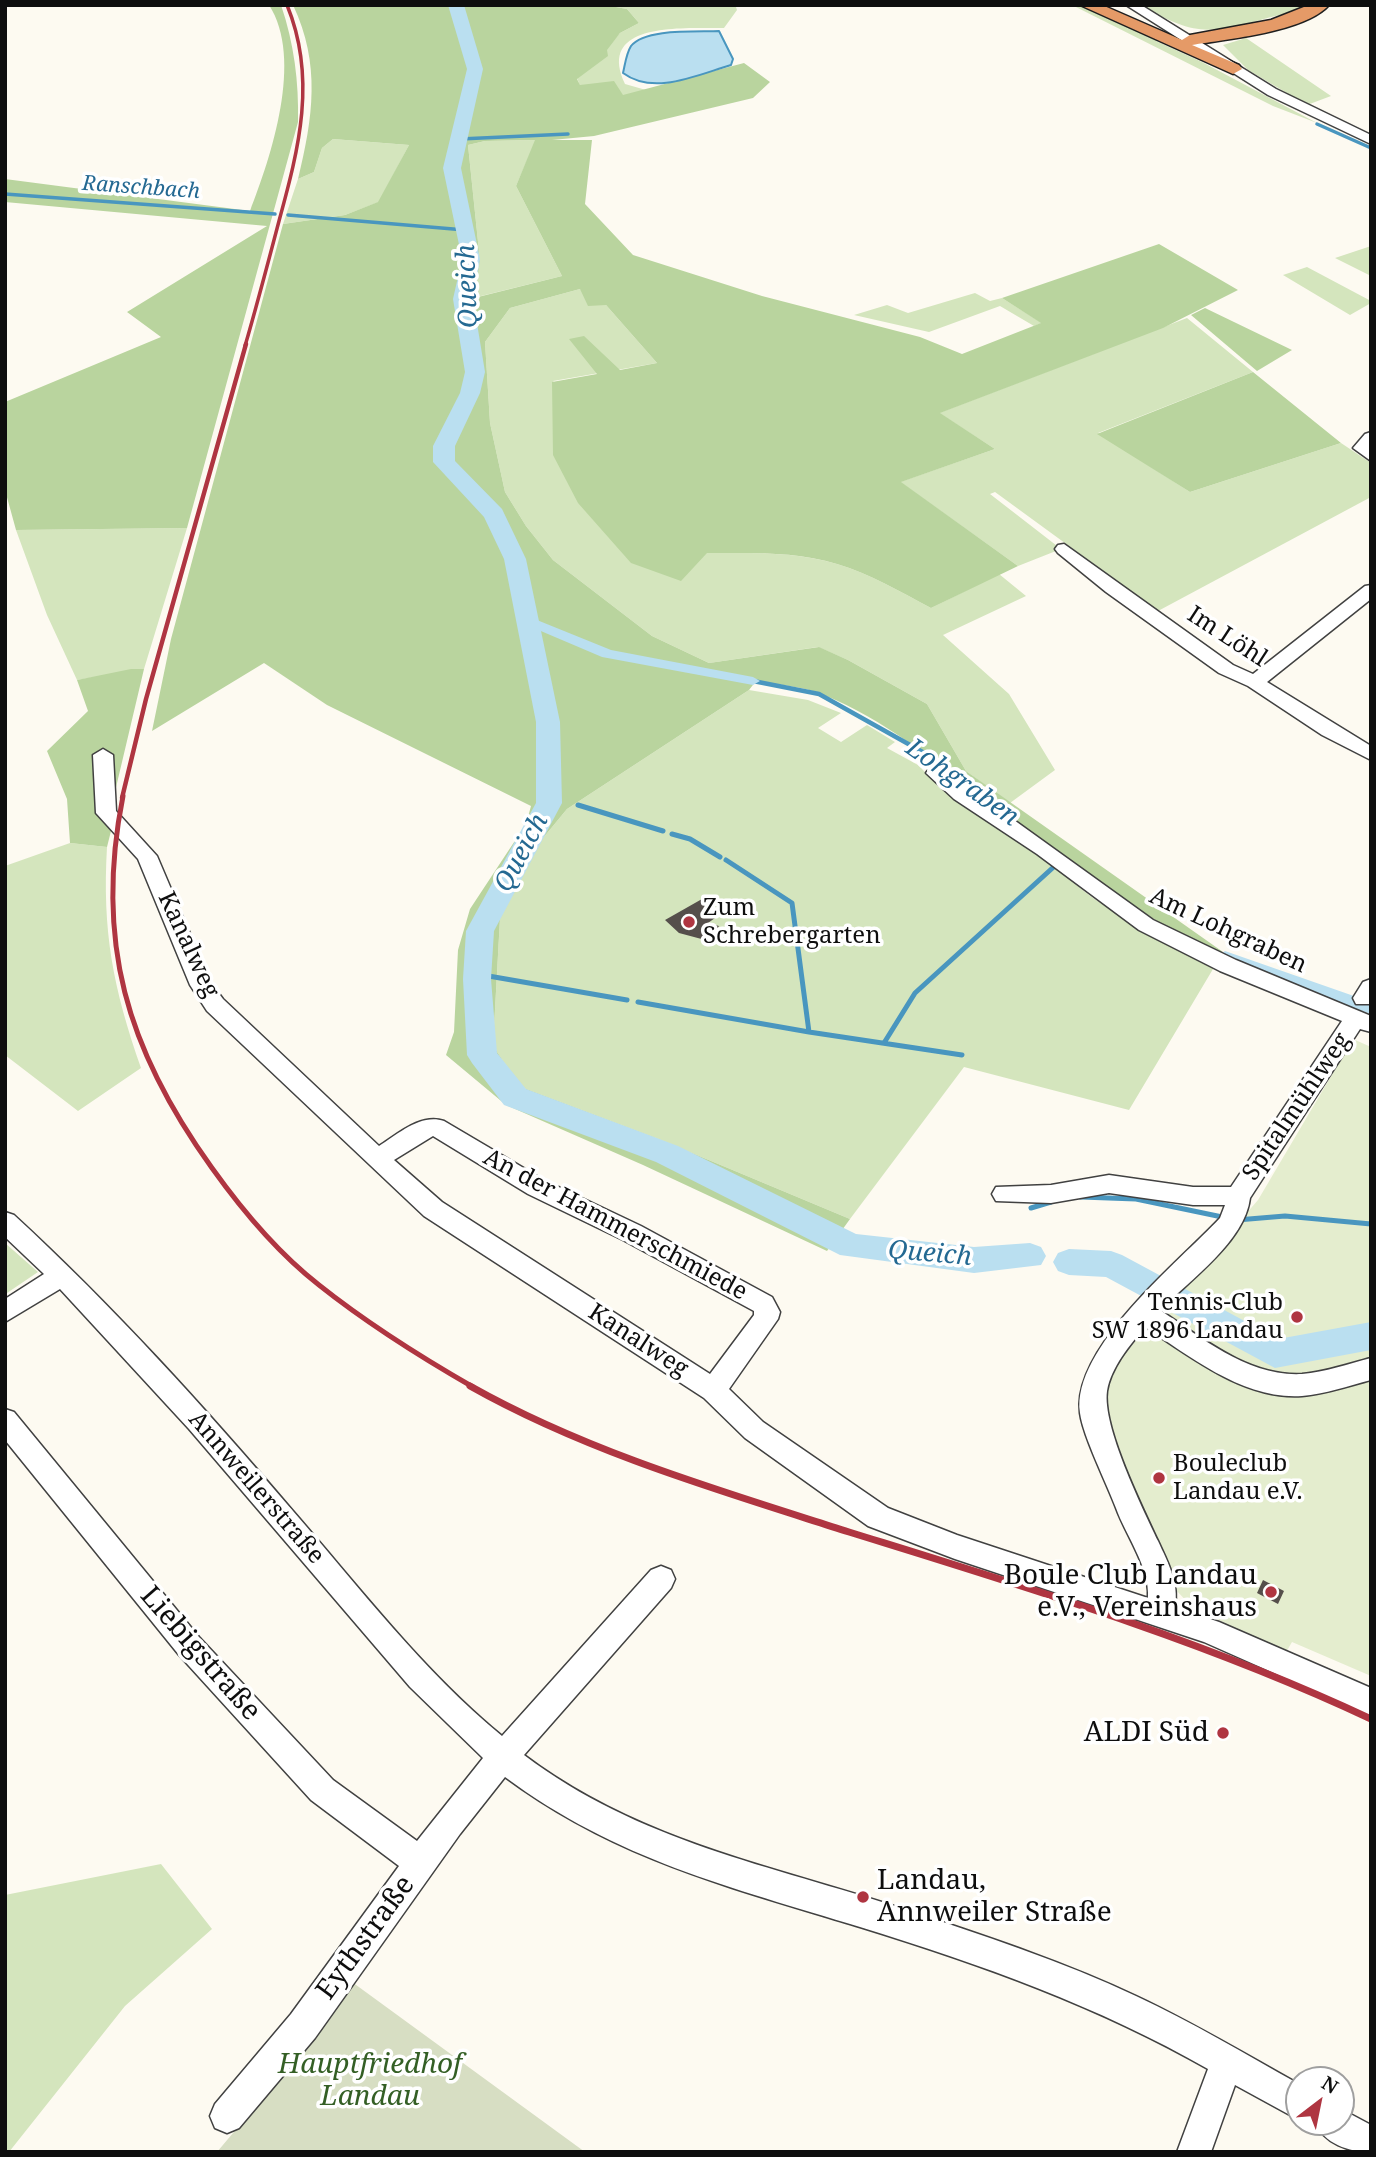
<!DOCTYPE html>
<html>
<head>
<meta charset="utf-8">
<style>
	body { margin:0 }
	#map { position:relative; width:1376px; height:2157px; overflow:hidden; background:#fdfaf1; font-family:"Noto Serif",serif }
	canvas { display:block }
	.frame { position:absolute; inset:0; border:7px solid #0e0e0e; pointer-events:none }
	.north { position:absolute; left:1285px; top:2066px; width:70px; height:70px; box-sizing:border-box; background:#fff; border:2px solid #9f9f9f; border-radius:50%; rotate:32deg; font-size:19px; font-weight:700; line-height:28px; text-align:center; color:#0e0e0e }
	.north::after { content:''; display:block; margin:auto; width:24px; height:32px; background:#af3541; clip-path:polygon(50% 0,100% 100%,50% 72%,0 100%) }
</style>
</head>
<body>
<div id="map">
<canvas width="1376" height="2157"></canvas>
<div class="frame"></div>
<div class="north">N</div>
</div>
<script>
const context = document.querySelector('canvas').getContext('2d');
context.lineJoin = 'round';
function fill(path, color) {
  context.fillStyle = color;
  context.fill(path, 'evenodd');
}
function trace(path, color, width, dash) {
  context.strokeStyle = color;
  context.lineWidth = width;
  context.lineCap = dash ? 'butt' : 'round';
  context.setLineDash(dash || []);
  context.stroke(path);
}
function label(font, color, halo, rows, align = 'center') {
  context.font = font + ' "Noto Serif",serif';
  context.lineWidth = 7;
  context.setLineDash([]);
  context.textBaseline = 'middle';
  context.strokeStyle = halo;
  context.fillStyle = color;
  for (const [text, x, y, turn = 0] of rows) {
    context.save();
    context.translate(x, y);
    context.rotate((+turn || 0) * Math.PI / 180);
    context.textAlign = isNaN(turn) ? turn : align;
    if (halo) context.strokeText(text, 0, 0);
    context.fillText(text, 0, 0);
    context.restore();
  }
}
fill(new Path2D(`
	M605,5L736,7L737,10L724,28C687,29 595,20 625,84L646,90L623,96L580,86L577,78L620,33L639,23L627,9Z
	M1072,5H1083L1158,38L1156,41L1202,62L1317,123L1273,106Z
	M1140,5H1306C1295,13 1277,15 1264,19C1204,35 1195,35 1140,5Z
	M1246,38L1331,96L1307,105L1248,70L1223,45Z
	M333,139L409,145L379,202L345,215L283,224L298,179L314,172L322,148Z
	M536,140L516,186L562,276L473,298L480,261L468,145L485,141Z
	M1371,246V276L1335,258Z
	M1307,267L1371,301V303L1350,315L1283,275Z
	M580,289L606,305L657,363L553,381L707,553C750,553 795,551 837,564C870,574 901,592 931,608L999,574L1026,596L943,635L1009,694L1055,770L1010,803L966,771L927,704L848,660L818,647L709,663L652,636L553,560L526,526L505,492L490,423L485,342L510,308Z
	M975,293L990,301L1002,298L1042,323L1034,326L1000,306L929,332L854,315L887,305L908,313Z
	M1187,318L1253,372L1098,433L1190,492L1341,443L1371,463V497L1158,611L995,492L990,494L1061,549L1018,566L900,482L995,449L939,413Z
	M187,528L144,669L77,680L47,615L16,530Z
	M749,690L808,700L841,713L818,728L841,742L867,725L895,742L887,748L918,765L931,778L935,776L1056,861C1078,902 1173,942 1216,964L1129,1110L964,1067L850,1219L656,1138L521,1087L493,1046L501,900L520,866L567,809Z
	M70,843L107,847C102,931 113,988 141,1068L78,1111L5,1055V866Z
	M5,1243L38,1272L7,1293L5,1291Z
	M161,1864L212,1929L125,2006L9,2152H5V1895Z`), '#d4e5bd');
fill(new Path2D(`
	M269,5H281C294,43 299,82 298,122L187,528L16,530L5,490V402L161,337L127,312L267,226L5,202V179L250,211C271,157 304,59 269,5Z
	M293,5H605L627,9L639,23L620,33L607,50L608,56L577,79L580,85L614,81L623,95L744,63L770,82L753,98L594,136L552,140H592L585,204L633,255L762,296L920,337L962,354L1041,323L1002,298L1159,244L1238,290L1163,328L940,413L995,449L901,482L1018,566L931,608C901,592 870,574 837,564C796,551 751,553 707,553L681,581L631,563L578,503L553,455L552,382L597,374L569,339L584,336L620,370L657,363L606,305L588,306L580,289L510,308L485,342L490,423L505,492L526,526L553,560L652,636L709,663L819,647L848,660L927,704L966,771L1223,952L1220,956C1136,914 1060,855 985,799C935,761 883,719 824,695C803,686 778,685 756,681L749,690L567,809L520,866L501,900L493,1046L521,1087L656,1138L850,1219L827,1251L643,1165L506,1105L446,1055L454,1032L458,950L470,909L526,824L531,806L327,705L264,663L152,731L171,639L283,224L345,215L378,202L409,145L333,139L322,148L314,172L298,179C313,118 321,64 293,5ZM535,140L516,186L562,276L474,298L480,261L468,145L485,141Z
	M1205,308L1292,350L1257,371L1191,315Z
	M1253,372L1341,443L1190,492L1097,434Z
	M131,669H144L109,817L112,827L107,847L70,843L67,799L47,751L88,711L77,680Z`), '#b9d49e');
fill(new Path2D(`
	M352,1982L585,2152H217L303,2050Z`), '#d7dec3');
fill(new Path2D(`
	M1353,1039L1371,1047V1676L1292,1642L1285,1654L1190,1605L1176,1590L1112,1451L1095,1401L1106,1375L1258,1200Z`), '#e4edce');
const water = new Path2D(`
	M719,31L733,59L731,65C697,75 654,96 623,73C625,65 626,54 631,46C645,28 697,32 719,31Z`);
fill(water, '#badff0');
trace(water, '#4996bf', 2);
trace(new Path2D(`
	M1317,124L1371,148
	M460,139L568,134
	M5,194L275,214
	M288,215L465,230`), '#4996bf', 3.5);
trace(new Path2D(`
	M753,681L819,694L928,755L980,796`), '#4996bf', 4.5);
trace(new Path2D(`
	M578,805L663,831
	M672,834L690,839L720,857
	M726,860L792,903L809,1032L962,1055
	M477,974L627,1000
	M638,1002L809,1032
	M884,1043L915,993L1058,863
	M1081,1197L1136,1199L1227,1218
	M1031,1208L1051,1202
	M1237,1220L1285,1216L1371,1224`), '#4996bf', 5);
fill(new Path2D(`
	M527,616L611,650L753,677L760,681L753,685L602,657L522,623L520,620Z
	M1225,951L1371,1002V1014L1219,961L1217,957Z`), '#badff0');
fill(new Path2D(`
	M448,5H464L483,69L461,168L480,259L473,299L485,372L480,393L455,446V461L502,509L526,559L560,722L562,803L494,931L491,979L497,1053L526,1089L678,1146L856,1234L974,1247L1030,1243L1041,1247L1046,1256L1041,1265L974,1273L840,1255L656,1162L504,1105L472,1063L467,1055L463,979L466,931L536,803V722L504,559L484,517L433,462V446L460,393L465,372L453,299L462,259L443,168L467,69Z
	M1069,1249L1111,1251L1122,1255L1278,1339L1371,1322V1350L1275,1368L1106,1277L1069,1275L1058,1271L1053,1262L1058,1253Z`), '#badff0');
fill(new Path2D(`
	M702,899L722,913L708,923L719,926L709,941L679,933L665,920Z
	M1263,1580L1284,1591L1278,1604L1257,1593Z`), '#554f4b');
const minor = new Path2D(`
	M1126,5H1141L1276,89L1371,135V144L1268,95Z
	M1371,432V461L1353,448L1365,434Z
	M1064,544L1233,665L1253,674L1365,586L1371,585V599L1267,682L1371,746V760L1322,735L1248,686L1219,673L1106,592L1058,553L1055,549L1058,545Z
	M103,749L113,755L116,811L157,856L211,983L223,999L379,1146C398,1134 421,1113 444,1121L544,1180L641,1226L772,1297L780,1312L778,1319L729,1389L763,1422L888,1508L957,1535L1148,1598C1150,1567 1126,1536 1116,1508C1107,1484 1083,1436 1080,1413C1071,1348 1180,1261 1220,1218L1225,1205H1193L1109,1193L1051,1203L996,1201L992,1194L996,1187L1051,1185L1109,1175L1193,1187H1231L1342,1021L1220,971L1139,930L1037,854L954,799L926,773L929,769H943L1153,920L1236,960L1371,1016V1032L1360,1029L1250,1198C1245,1241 1190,1280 1160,1310C1202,1338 1249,1377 1302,1374C1325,1372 1348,1364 1371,1358V1380C1348,1386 1325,1394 1302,1396C1244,1400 1191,1357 1145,1327C1130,1345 1111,1367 1107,1391C1102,1426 1142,1507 1158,1541C1168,1563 1179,1582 1175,1607L1219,1622L1371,1688V1716L1204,1642L955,1559L868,1526L745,1438L704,1398L424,1216L207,1011L190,985L138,859L96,813L93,755ZM433,1136L528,1194L623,1240L754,1311V1315L710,1374L442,1202L394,1160Z
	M1371,979V1004H1356L1353,998L1363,982Z
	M5,1212L14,1215C114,1307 205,1408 293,1511C360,1588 423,1671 502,1736L651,1570L661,1566L671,1570L675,1579L671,1588L524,1755C639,1842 770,1865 904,1909C982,1935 1062,1961 1136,1996C1192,2022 1245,2054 1299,2084V2120L1235,2085L1211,2152H1177L1208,2069C1098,2006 980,1964 860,1927C730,1887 617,1860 505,1777L460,1834L315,2038L239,2128L227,2133L215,2128L210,2116L215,2104L291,2014L399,1866L311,1800L179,1655L5,1440V1409L14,1412L199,1637L333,1780L417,1841L483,1758L410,1687L189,1429L60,1289L5,1322V1299L44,1274L5,1237Z
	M1341,2109L1371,2125V2152C1349,2152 1324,2144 1315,2122H1341Z`);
const highway = new Path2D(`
	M1080,5H1102L1182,40L1190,35L1271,20L1309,5H1329C1305,32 1227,39 1192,45L1239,65L1242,69L1233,74Z`);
trace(minor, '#414141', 3);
trace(highway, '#1f1f1f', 3);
fill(minor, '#fff');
fill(highway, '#e59a67');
trace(new Path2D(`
	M245,346C257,305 268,263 279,221C299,148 317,78 287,5`), '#af3541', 3.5);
trace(new Path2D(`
	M122,798L146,699L246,344`), '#af3541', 4.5);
trace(new Path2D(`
	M123,796C94,941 127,1050 212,1168C242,1210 278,1253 319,1285C368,1324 419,1356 473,1387`), '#af3541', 5);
trace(new Path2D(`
	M470,1386C587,1452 721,1491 849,1532C1026,1587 1203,1640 1371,1719`), '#af3541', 7);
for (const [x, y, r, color] of [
	[689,922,7,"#af3541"],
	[1297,1317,7,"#af3541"],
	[1159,1478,7,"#af3541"],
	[1271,1592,7,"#af3541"],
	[1223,1733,7,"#af3541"],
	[863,1897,7,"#af3541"]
]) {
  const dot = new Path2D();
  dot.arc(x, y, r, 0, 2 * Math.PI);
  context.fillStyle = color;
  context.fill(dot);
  trace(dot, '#fff', 2.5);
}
label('italic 21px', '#246992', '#fff', [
	["Ranschbach",141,188,4]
]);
label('24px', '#0e0e0e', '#fff', [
	["Im Löhl",1227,637,33],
	["Am Lohgraben",1228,931,25],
	["Kanalweg",188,945,65],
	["Spitalmühlweg",1297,1107,-56],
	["An der Hammerschmiede",615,1225,28],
	["Kanalweg",638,1341,33],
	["Annweilerstraße",256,1488,49]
]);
label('24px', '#0e0e0e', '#fff', [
	["Zum",703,908],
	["Schrebergarten",703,936],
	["Tennis-Club",1283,1303,"right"],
	["SW 1896 Landau",1283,1331,"right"],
	["Bouleclub",1173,1464],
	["Landau e.V.",1173,1492]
], 'left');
label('italic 26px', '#246992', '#fff', [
	["Queich",468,286,-92],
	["Lohgraben",962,783,35],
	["Queich",522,853,-62],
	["Queich",930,1254,5]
]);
label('28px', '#0e0e0e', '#fff', [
	["Boule Club Landau",1257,1576],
	["e.V., Vereinshaus",1257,1608],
	["ALDI Süd",1209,1733],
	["Landau,",877,1881,"left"],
	["Annweiler Straße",877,1913,"left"]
], 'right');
label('28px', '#0e0e0e', '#fff', [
	["Liebigstraße",200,1654,49],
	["Eythstraße",366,1938,-54]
]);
label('italic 28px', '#345f25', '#fff', [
	["Hauptfriedhof",370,2065],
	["Landau",370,2097]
]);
</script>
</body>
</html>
